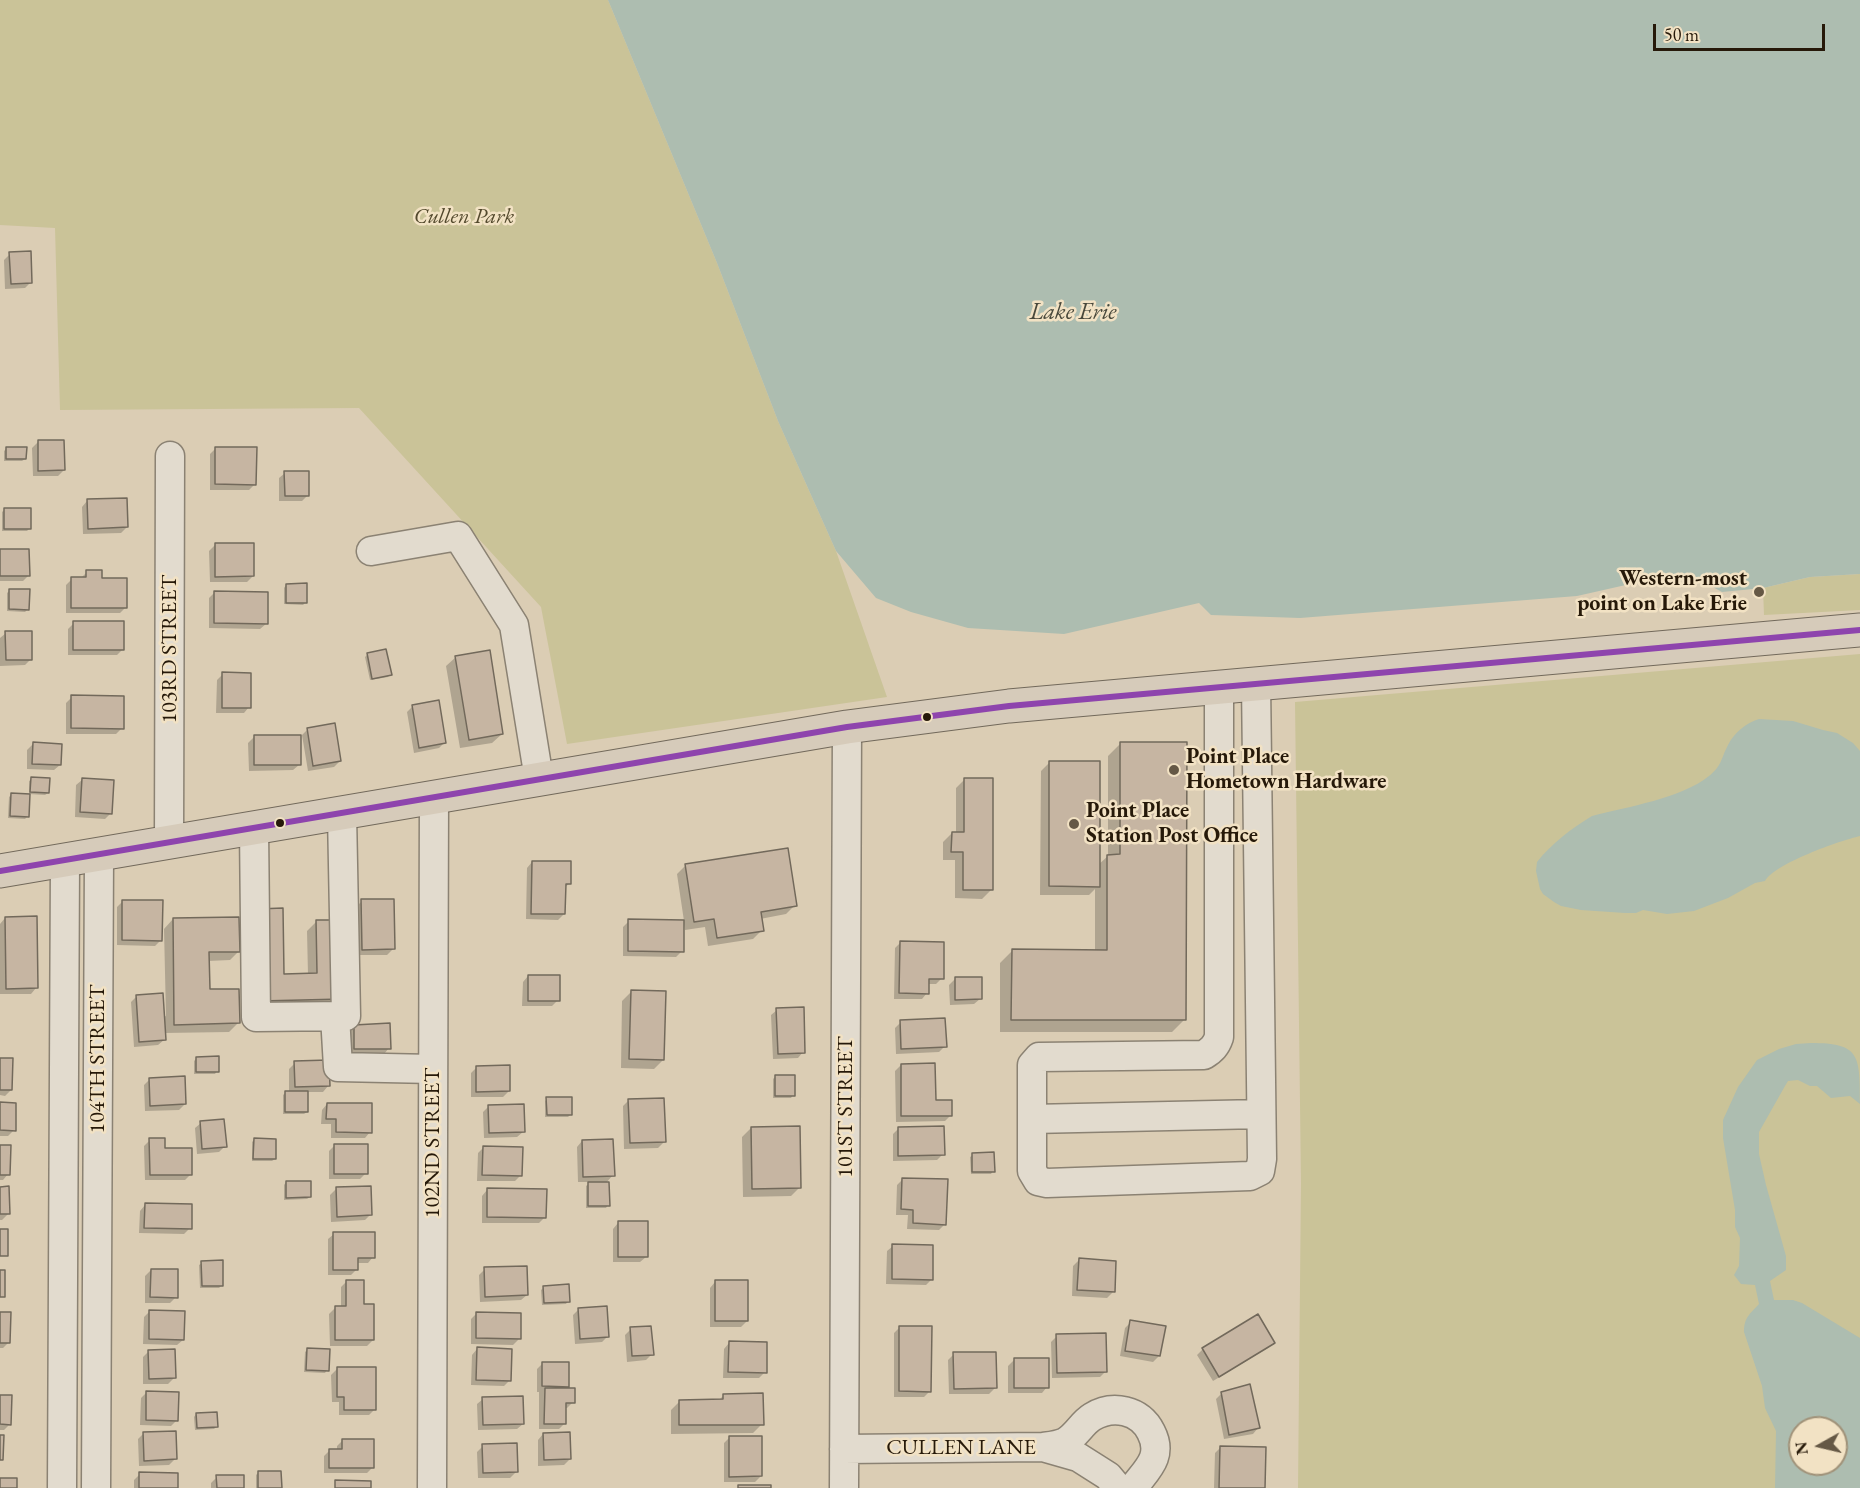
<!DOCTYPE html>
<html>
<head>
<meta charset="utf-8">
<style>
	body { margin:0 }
	#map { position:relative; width:1860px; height:1488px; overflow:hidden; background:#dbcdb4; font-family:"EB Garamond",serif }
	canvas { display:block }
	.north { position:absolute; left:1788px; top:1416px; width:60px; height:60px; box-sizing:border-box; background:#f2e2c4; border:2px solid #a09279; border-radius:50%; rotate:262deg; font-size:16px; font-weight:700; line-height:24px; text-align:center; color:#261909 }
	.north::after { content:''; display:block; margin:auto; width:21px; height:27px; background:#655845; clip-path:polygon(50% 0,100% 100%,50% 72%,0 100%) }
	.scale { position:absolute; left:1653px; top:24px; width:172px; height:27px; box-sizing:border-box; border:3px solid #261909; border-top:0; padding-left:8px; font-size:18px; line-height:21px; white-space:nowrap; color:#261909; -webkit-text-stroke:4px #f2e2c4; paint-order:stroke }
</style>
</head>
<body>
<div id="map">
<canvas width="1860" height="1488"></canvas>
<div class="north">N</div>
<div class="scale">50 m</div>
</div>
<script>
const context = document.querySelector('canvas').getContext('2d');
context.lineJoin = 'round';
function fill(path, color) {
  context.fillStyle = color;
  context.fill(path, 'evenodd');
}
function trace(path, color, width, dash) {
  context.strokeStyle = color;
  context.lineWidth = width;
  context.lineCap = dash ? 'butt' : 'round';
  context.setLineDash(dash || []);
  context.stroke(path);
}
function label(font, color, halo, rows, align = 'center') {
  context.font = font + ' "EB Garamond",serif';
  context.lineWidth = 5;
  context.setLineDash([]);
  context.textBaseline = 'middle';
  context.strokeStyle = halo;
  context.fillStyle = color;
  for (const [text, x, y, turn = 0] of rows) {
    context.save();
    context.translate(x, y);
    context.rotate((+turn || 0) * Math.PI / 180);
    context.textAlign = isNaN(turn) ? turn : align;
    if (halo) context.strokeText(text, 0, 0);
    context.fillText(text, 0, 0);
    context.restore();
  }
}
fill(new Path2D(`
	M0,0H608L717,263L778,421L836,551L887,697L567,744L541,607L359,408L60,410L55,228L0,225Z
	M1860,574V610L1764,615L1763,588L1810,577Z
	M1860,654V1488H1298L1301,1183L1295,702ZM1800,1428H1836V1464H1800Z`), '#cac398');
fill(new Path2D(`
	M608,0H1860V574L1810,577L1763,588L1722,592L1696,578L1639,582L1577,596L1300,618L1211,615L1199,603L1064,634L968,628L911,612L876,598L836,551L778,421L717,263Z
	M1759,719L1793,721L1823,730L1837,733L1853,743L1860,751V836C1839,841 1776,863 1765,881L1755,883L1728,898L1694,911L1667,914L1643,910L1636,913H1625L1581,910L1561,906L1554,902L1543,894L1540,889L1536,871L1537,862C1551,844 1572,828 1592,816C1627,807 1682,798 1709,776C1722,766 1721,758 1728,745C1734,733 1746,723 1759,719Z
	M1811,1043C1860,1043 1860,1055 1860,1104L1850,1096L1831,1098L1817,1086H1810L1798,1080L1788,1081L1785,1086L1759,1132V1154L1766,1185L1786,1256V1270L1770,1281L1774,1300H1793L1802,1303L1860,1338V1488H1775L1776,1431L1765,1408L1762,1386L1744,1332C1744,1317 1750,1314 1759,1304L1755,1285L1741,1284L1734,1275L1739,1266L1740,1238L1735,1227V1210L1723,1138V1120L1738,1087L1757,1060L1779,1049L1796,1044ZM1800,1428H1836V1464H1800Z`), '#adbdb0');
fill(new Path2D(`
	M10,254L31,282L25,288L5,289L4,260Z
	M38,442L64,470L58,476H33L32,448Z
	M7,448L25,459L22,461H4V451Z
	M216,448L255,484L249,490H210V454Z
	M285,473L308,495L302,501H279V478Z
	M87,501L127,527L121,533L83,534L82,507Z
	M5,509L29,529L27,531H2V512Z
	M215,545L253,576L247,582H210L209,551Z
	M0,551L29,575L23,581H0Z
	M87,572L100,579L126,607L120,613H66V585L72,579L81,578Z
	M286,585L306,602L303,605L284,604V588Z
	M10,590L28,609L25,612L7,611V593Z
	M215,592L266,624L260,629L209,628V598Z
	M74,623L123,649L117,655H68V629Z
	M6,633L30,660L25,665L0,666V638Z
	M368,654L390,674L388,677L370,680L365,657Z
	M456,657L502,734L492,743L460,748L446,666Z
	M223,674L249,707L244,713H216L217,680Z
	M72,697L122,728L116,734H66V703Z
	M413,706L445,742L439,748L414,753L407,712Z
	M308,729L340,761L334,767L308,771L302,735Z
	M254,737L299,765L293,770L249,771L248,743Z
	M1121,743L1184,1020L1172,1032H1000V963L1012,951H1095V889L1089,895H1040L1041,771L1050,762L1098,865L1108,856V756Z
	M33,744L60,765L54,770L27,769V750Z
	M32,779L48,793L45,795L29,794V781Z
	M965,779L991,890L982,899L955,898V860H943V842L952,833H956V788Z
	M82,780L111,813L105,819L75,817L76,785Z
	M12,794L27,817L25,819L8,818L9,797Z
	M532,862L570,883L564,888V914L558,920L526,919L527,868Z
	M686,865L795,905L786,914L760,919L762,930L753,939L708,946L705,927L685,930L684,923L683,924L682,951L676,957L623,956V927L629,921H684L677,874Z
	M123,901L161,940L155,946L117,945V907Z
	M362,901L393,949L387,955H357L356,907Z
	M5,918L36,988L31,994H0V924Z
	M173,919L239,951L230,960L208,961V991L238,1023L229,1032L164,1033V1040L158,1045L134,1047L131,1002L137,996L163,1017L166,1016L164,929Z
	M316,922H340L332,1008L252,1009L283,975H308L307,931Z
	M900,943L942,978L936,984H927V993L922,999H894L895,948Z
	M528,976L558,1000L552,1006H522L523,982Z
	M955,979L980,999L974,1004L950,1005L949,985Z
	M631,992L663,1060L654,1069L621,1068L622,1001Z
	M777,1010L803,1052L798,1058L773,1059L771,1015Z
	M901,1022L945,1046L939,1052L896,1054L895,1028Z
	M354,1026L389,1048L384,1054H349L348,1032Z
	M0,1059L11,1090L5,1096L0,1095Z
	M196,1059L217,1071L215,1074H194V1061Z
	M295,1063L328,1086L323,1092H307V1112L304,1114H283V1095L286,1092H289V1069Z
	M901,1065L934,1102L951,1115L945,1121L896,1122L895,1071Z
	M477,1067L509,1091L503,1097H471V1073Z
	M775,1077L793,1095L791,1098H773V1079Z
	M150,1079L185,1104L179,1110L145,1111L144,1085Z
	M547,1099L571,1114L568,1117H545V1101Z
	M629,1100L664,1142L658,1148L624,1149L623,1106Z
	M0,1104L14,1130L8,1136H0Z
	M327,1104L370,1132L365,1138H331V1124H321L322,1110Z
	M489,1106L523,1132L517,1137L484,1138L483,1112Z
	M201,1123L225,1146L219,1152L197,1154L195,1128Z
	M751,1128L800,1187L791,1196L743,1197L742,1137Z
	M899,1128L943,1154L937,1160L893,1161V1134Z
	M150,1140L163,1150L191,1174L185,1180H145L144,1146Z
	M254,1140L275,1159L272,1161H252V1142Z
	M582,1141L613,1175L605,1184L608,1205L606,1208H586V1186L591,1182H578L577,1147Z
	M335,1145L366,1173L360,1179H329V1151Z
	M0,1147L8,1174L3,1180H0Z
	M483,1148L521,1175L515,1181H477L478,1153Z
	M973,1155L993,1171L991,1174H971L970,1157Z
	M903,1179L945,1224L939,1230L907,1229L908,1215H896L897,1185Z
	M286,1182L310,1197L307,1199L284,1200V1185Z
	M0,1188L8,1214L2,1220H0Z
	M336,1189L370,1215L365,1220L331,1222L330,1195Z
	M487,1190L545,1217L539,1223H482V1196Z
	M145,1205L190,1228L184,1234L139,1233L140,1211Z
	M618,1223L646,1257L640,1262H613V1229Z
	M334,1234L373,1257L368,1263H357V1269L351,1275H328V1239Z
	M893,1246L932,1279L926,1285L886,1284L887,1251Z
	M1079,1260L1113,1292L1107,1298L1072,1296L1073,1266Z
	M202,1263L222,1285L219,1288H200L199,1265Z
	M485,1269L527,1295L521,1300L480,1302L479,1275Z
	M151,1270L176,1297L170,1303H145V1276Z
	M347,1281L363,1305L373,1340L367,1346H330L329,1314L335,1308H341V1287Z
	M715,1282L747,1321L741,1327H710V1288Z
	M544,1287L568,1301L566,1304L542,1305L541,1290Z
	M579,1309L608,1336L602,1342L575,1344L573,1315Z
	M150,1311L183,1340L177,1345L143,1344L144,1317Z
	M477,1313L519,1339L513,1345L471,1344V1319Z
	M0,1314L9,1342L3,1348H0Z
	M1131,1322L1159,1356L1153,1362L1120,1356L1125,1328Z
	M900,1327L930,1391L924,1397H894V1333Z
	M631,1329L652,1354L646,1360L627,1362L625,1335Z
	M1057,1336L1106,1371L1100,1377L1052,1378L1051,1342Z
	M729,1343L765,1372L759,1378H723L724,1349Z
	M1274,1343L1268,1348L1213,1381L1197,1355L1203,1349Z
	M308,1349L327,1370L325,1373L304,1372L305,1352Z
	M477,1349L510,1380L504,1386L471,1385L472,1355Z
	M149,1351L174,1378L168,1384H143V1357Z
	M954,1354L995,1388L989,1394H949L948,1360Z
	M1014,1360L1047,1387L1042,1393H1008V1366Z
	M543,1363H568L567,1389L573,1402L567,1408H565V1423L559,1429H539V1392H537V1369Z
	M337,1369L375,1409L369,1415H339V1402H332L331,1375Z
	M147,1392L177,1420L171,1426L140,1425L141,1398Z
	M1222,1393L1258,1428L1253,1434L1224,1439L1216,1399Z
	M724,1395L762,1424L753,1433L671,1434V1410L680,1401H718Z
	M0,1397L10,1424L4,1430H0Z
	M483,1399L523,1424L517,1429L478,1430L477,1404Z
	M196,1414L217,1426L214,1429L195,1430L194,1417Z
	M144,1433L175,1459L169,1465L139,1466L138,1439Z
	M543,1434L570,1459L564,1465L538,1466V1440Z
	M730,1437L761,1476L755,1482H724V1443Z
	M342,1441L373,1467L367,1473H324V1456L330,1450H337V1446Z
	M483,1446L516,1472L510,1478H478L477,1452Z
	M1220,1448L1264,1488H1214L1215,1453Z
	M258,1473L280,1488H256V1475Z
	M140,1474L176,1488H134V1480Z
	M217,1477L243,1488H211V1483Z`), '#0003');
const building = new Path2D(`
	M31,251L32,283L11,284L9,252Z
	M38,440H64L65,470L38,471Z
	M6,447H27L26,459H6Z
	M215,447H257L256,485L215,484Z
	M284,471H309V496H285Z
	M127,498L128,527L88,529L87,499Z
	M4,508H31V529H4Z
	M215,543H254V576L215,577Z
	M0,549H29L30,576H0Z
	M86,570H102V578H127V608H71V577H86Z
	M307,583V603H286V584Z
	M9,589H30L29,610L9,609Z
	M214,591L268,592V624L214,623Z
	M73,621H124V650H73Z
	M5,631H32V660H6Z
	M386,649L392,675L372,679L367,653Z
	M490,650L503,734L469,740L455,656Z
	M222,672L251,673V708H222Z
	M71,695L124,696V729L71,728Z
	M439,700L446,743L419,748L412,705Z
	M335,723L341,761L313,766L307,728Z
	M254,735H301V765H254Z
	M33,742L62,744L61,765L32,764Z
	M1120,742H1187L1186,1020H1011L1012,949L1107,950V855L1120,854Z
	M1049,761H1100V887L1049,886Z
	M31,777L50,778L49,793L30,792Z
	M82,778L114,780L112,814L80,812Z
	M964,778H993V890H963V852H951L952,832H964Z
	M11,793L30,794L29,817L10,816Z
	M788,848L797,906L761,912L764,931L717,938L714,919L694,922L685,864Z
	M532,861H571V884H566L565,914H531Z
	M361,899H394L395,949L362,950Z
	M122,900H163L162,941L122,940Z
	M283,908L284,974L317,973L316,920H341L343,999L260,1001L258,909Z
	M37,916L38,988L6,989L5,917Z
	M239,917L240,952H209L210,989H239L240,1023L174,1025L173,918Z
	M628,919L684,920V952L628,951Z
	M900,941L944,942V979H929V994L899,993Z
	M528,975H560V1001H528Z
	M955,977H982V999L955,1000Z
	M631,990L666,991L664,1060L629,1059Z
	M163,993L166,1040L139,1042L136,995Z
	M804,1007L805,1053L778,1054L776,1008Z
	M945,1018L947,1047L901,1049L900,1020Z
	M390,1023L391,1049H354V1025Z
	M219,1056V1072H196V1057Z
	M0,1058H13L12,1090H0Z
	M329,1060L330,1086L295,1087L294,1061Z
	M935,1063L936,1100H952V1116H901V1064Z
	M510,1065V1091L476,1092V1066Z
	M775,1075H795V1096H775Z
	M185,1076L186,1104L150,1106L149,1078Z
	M285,1091H308V1112H285Z
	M546,1097H572V1115H547Z
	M664,1098L666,1142L630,1143L628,1099Z
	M0,1102L16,1103V1131L0,1130Z
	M327,1103H372V1133L336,1132V1119H326Z
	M524,1104L525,1132L489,1133L488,1105Z
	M224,1119L227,1147L202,1149L200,1121Z
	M800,1126L801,1188L752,1189L751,1127Z
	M944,1126L945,1155L898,1156V1127Z
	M149,1138H165V1148H192V1175H150Z
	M254,1138L276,1139V1159H253Z
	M613,1139L615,1176L583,1177L582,1140Z
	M334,1144H368V1174H334Z
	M0,1145H11L10,1175H0Z
	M483,1146L523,1147L522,1176L482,1175Z
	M994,1152L995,1172H972V1153Z
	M902,1178L948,1179L946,1225L913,1223V1210L901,1209Z
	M286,1181H311V1197L286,1198Z
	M588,1182H609L610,1206H588Z
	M9,1186L10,1214H0V1187Z
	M371,1186L372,1215L337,1217L336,1187Z
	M487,1188L547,1189L546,1218L487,1217Z
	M145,1203L192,1204V1229L144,1228Z
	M618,1221H648V1257H618Z
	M0,1229H8V1256H0Z
	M333,1232H375V1258H358V1270H333Z
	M892,1244L933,1245V1280L892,1279Z
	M1079,1258L1116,1261L1115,1292L1077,1290Z
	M223,1260V1286H202L201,1261Z
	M527,1266L528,1295L485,1297L484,1267Z
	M151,1269H178V1298L150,1297Z
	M0,1270H5V1297H0Z
	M346,1280H364V1304H374V1340H335V1306H346Z
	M715,1280H748V1321H715Z
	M569,1284L570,1302L544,1303L543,1286Z
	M607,1306L609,1337L580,1339L578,1308Z
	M149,1310L185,1311L184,1340L149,1339Z
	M0,1312H11L10,1343H0Z
	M476,1312L521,1313V1339L476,1338Z
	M1258,1314L1275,1343L1219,1377L1202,1348Z
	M1130,1320L1166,1326L1160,1356L1125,1351Z
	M651,1326L654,1355L632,1356L630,1327Z
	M899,1326H932L931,1392L899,1391Z
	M1106,1333L1107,1372L1057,1373L1056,1334Z
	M729,1341L767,1342V1373L728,1372Z
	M477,1347L512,1349L511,1381L476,1380Z
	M307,1348L330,1349L329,1371L306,1370Z
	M175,1349L176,1378L149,1379L148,1350Z
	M953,1352H996L997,1388L954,1389Z
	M1014,1358H1049V1388H1014Z
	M542,1362H569V1387L542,1386Z
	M337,1367H376V1410H344V1397H337Z
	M1250,1384L1260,1428L1229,1435L1221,1392Z
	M545,1388H575V1403H566V1424H544Z
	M146,1391L179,1392L178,1421L146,1420Z
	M763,1393L764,1425H679V1400L723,1399V1394Z
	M0,1395H12L11,1425L0,1424Z
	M523,1396L524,1424L483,1425L482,1397Z
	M217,1412L218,1427L197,1428L196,1413Z
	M176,1431L177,1459L144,1461L143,1432Z
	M570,1432L571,1459L544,1460L543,1433Z
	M0,1435H4L3,1460H0Z
	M729,1436H762V1476L729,1477Z
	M342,1439H374V1468H329V1449H342Z
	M517,1443L518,1472L483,1473L482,1444Z
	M1220,1446L1266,1447L1265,1488H1219Z
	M258,1471H281L282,1488H258Z
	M139,1472L178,1473V1488H139Z
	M216,1475H244V1488H217Z
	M0,1478H17V1488H0Z
	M335,1480L371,1481V1488H335Z
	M738,1485H771V1488H738Z`);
fill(building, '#c6b5a2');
trace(building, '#72695b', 1.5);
const minor = new Path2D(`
	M371,551L458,536L514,625L539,779
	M1219,687V1037C1216,1046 1212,1050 1204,1055L1039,1057L1032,1065V1171L1038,1181L1047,1183L1250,1176L1260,1171L1262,1159L1256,683
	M254,828L256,1017L346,1016L342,814
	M169,843L170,456
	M335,1016L338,1067L433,1069
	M1032,1119L1261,1114
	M1043,1447C1050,1446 1059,1445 1065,1442C1076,1436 1082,1423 1092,1417C1113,1404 1140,1410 1151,1432C1164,1457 1146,1470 1133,1488
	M844,1449L1043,1447L1078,1457L1108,1476L1118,1488
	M62,1488L65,861
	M96,1488L99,855
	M432,1488L434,797
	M844,1488L847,727`);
const major = new Path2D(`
	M0,871L847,727L1009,706L1860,630`);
trace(minor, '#8b8273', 31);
trace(major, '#72695b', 35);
trace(minor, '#e2dbce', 28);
trace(major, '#d6cbba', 33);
trace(new Path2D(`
	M0,871L847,727L1009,706L1860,630`), '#8e44ad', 6);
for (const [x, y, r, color] of [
	[1759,592,6,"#655845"],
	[927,717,5,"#261909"],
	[1174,770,6,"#655845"],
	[280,823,5,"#261909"],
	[1074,824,6,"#655845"]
]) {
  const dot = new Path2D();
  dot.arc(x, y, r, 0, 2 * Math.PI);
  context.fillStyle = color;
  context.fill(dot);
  trace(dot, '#f2e2c4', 2);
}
label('italic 22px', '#53492d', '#f2e2c4', [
	["Cullen Park",464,217]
]);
label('bold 22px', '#261909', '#f2e2c4', [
	["Western-most",1747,579,"right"],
	["point on Lake Erie",1747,604,"right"],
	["Point Place",1186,757],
	["Hometown Hardware",1186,782],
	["Point Place",1086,811],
	["Station Post Office",1086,836]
], 'left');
label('22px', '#261909', '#f2e2c4', [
	["103RD STREET",170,649,-90],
	["104TH STREET",98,1059,-90],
	["101ST STREET",846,1107,-90],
	["102ND STREET",433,1143,-90],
	["CULLEN LANE",961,1448]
]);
label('italic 24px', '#48483b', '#f2e2c4', [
	["Lake Erie",1073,312]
]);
</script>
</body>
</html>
